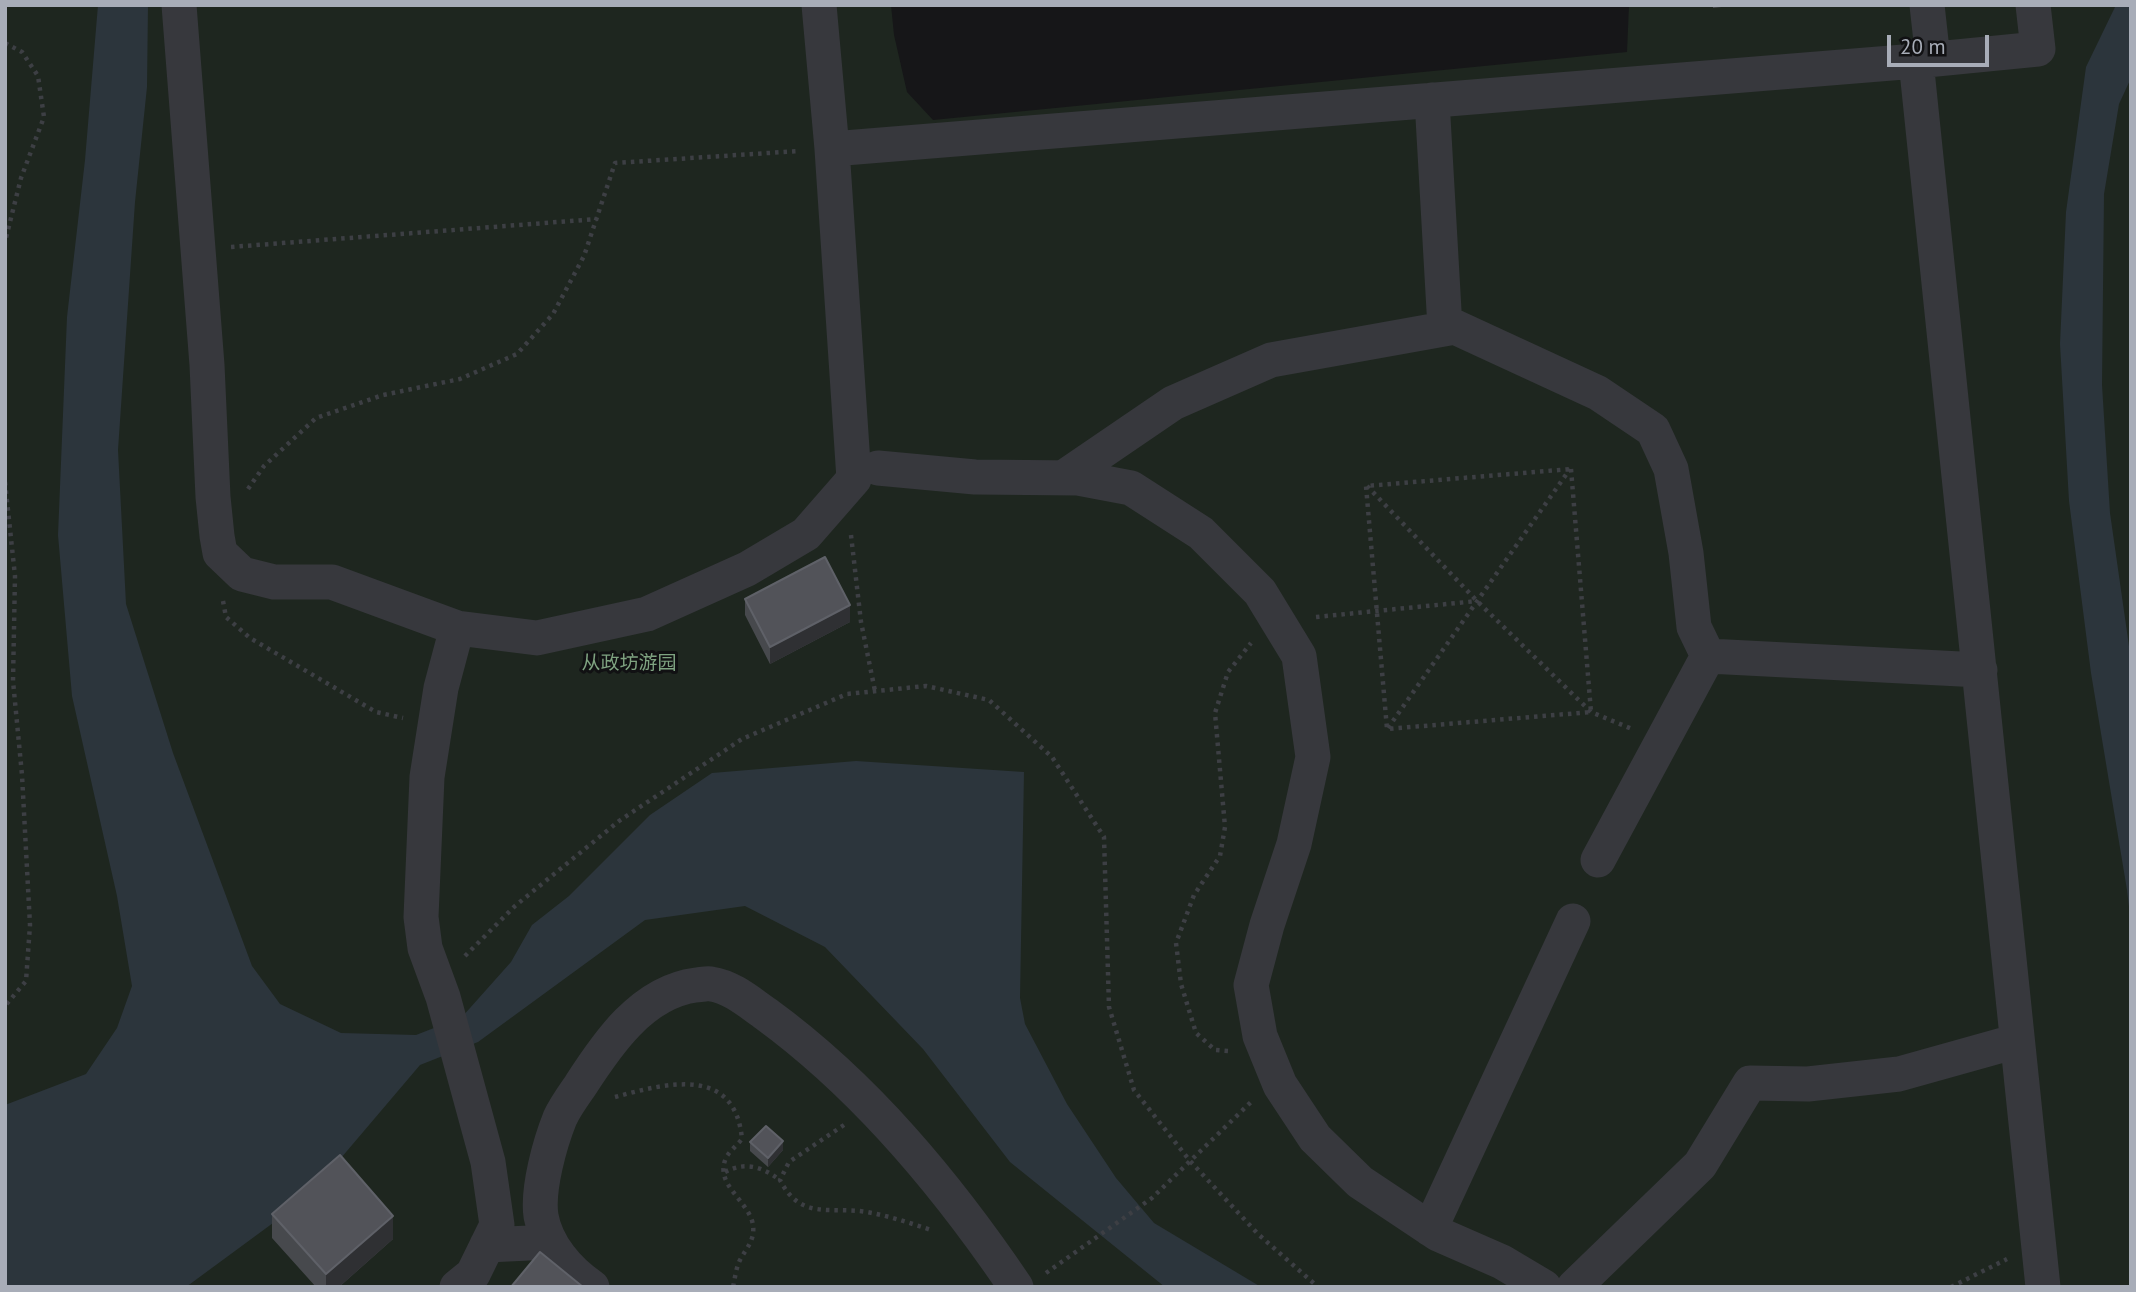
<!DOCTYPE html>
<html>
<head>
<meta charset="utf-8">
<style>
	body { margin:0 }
	#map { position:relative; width:2136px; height:1292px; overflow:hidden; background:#161618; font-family:"PT Sans",sans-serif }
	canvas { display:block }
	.frame { position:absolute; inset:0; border:7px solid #a8adb8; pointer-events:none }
	.scale { position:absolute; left:1887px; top:35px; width:102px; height:32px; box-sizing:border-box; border:4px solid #a8adb8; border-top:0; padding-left:9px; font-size:21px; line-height:24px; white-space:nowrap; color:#a8adb8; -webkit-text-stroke:5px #111113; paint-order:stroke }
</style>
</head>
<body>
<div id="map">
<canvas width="2136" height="1292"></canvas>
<div class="frame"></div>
<div class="scale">20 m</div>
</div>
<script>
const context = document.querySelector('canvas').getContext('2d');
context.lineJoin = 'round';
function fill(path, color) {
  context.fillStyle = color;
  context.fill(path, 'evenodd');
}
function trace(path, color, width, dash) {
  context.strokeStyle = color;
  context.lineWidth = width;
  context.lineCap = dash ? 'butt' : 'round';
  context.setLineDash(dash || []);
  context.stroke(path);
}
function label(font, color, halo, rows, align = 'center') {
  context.font = font + ' "PT Sans","Noto Sans SC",sans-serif';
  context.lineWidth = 6;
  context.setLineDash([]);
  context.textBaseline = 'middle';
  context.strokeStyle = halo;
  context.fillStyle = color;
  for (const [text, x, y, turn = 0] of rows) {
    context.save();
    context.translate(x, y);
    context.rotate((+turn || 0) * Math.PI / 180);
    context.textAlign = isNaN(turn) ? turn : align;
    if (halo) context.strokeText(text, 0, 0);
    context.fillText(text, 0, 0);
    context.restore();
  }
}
fill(new Path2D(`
	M5,5H891L894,35L907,92L933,120L1627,52L1629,5H2131V1287H5Z`), '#1e261f');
fill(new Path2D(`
	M98,5H148L147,87L135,202L118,450L126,604L173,753L252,966L280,1004L341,1033L416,1035L462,1017L511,962L532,925L569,896L650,815L712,773L856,761L1024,772L1020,998L1025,1024L1067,1104L1116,1178L1154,1223L1261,1287H1165L1010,1162L923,1049L825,947L745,906L645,920L478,1042L420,1065L307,1198L186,1287H5V1105L86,1074L117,1028L132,986L117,896L72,696L58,535L67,317L85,160Z
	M2116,5H2131V78L2119,104L2104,194L2102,385L2110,513L2131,660V924L2127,890L2091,673L2069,501L2060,344L2066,212L2086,67Z`), '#2c353c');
trace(new Path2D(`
	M5,43L22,52L38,76L44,117L21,178L5,242
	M231,247L597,219
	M1571,469L1591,712L1387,729L1366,486Z
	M5,482L15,576L13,681L22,775L30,925L26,981L5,1006
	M1367,486L1477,601L1591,712L1632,729
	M248,489L264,466L316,418L383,395L460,379L517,354L553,314L584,256L615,163L799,151
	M851,535L861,622L875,691
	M223,601L226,617L250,638L376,712L403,718
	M1316,617L1477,601
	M1388,728L1570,469
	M465,956L515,906L619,821L742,739L847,694L926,686L989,700L1052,757L1104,837L1109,1007L1134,1090L1190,1161L1258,1234L1318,1287
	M1228,1051L1215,1050L1196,1033L1181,984L1176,943L1194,895L1220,856L1225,827L1215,713L1228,672L1251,643
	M615,1097C667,1083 735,1065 742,1139C737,1145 731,1150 727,1156C712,1184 749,1200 753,1225C755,1240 747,1247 740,1260C736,1268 735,1278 733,1287
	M844,1125L789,1162L780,1180C801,1221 830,1206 867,1212C889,1216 910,1223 931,1230
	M725,1172C746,1161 762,1167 780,1180
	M1046,1273L1152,1198L1251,1102
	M1951,1287L2007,1259`), '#3d3f44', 4.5, [3.5, 5]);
trace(new Path2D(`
	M179,5L207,365L213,497L217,536L220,553L242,574L274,582H332L457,628L537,638L647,614L747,569L806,534L854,479L832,149L819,5
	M1927,5L1933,59
	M1916,61L2038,49L2033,5
	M1432,100L1445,328
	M832,149L1916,61L2043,1287
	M878,468L975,477L1078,478L1131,488L1201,533L1260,592L1299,656L1313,757L1294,844L1267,925L1251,985L1260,1036L1280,1085L1315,1138L1360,1182L1438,1234L1502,1262L1544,1287
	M1063,478L1173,403L1271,360L1455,327L1598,393L1653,430L1671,469L1686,553L1694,627L1708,656
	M1598,860L1708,656L1980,670
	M1430,1229L1573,921
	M487,1245L550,1242
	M457,1287L473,1274L497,1225L488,1162L443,997L425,948L421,917L427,777L441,688L457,628
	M592,1287C568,1271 546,1245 541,1216C537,1189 550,1143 560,1118C565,1107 573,1096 580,1086C607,1044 642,992 696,985C700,985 707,983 711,984C732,987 750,1003 766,1014C866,1087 947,1185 1016,1287
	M1574,1287L1700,1165L1750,1083L1808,1084L1899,1074L2017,1041`), '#37383d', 35);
fill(new Path2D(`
	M1713,5H1739L1713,8Z
	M745,599L850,622L770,664L745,615Z
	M750,1142L783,1150L768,1167L750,1151Z
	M272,1214L393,1239L339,1287H316L272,1238Z`), '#47494d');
fill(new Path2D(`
	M850,605V622L770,664V647Z
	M783,1141V1150L768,1167V1158Z
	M393,1216V1239L339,1287H326V1274Z`), '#2f3033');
const building = new Path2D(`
	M825,557L850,605L770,647L745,599Z
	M766,1126L783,1141L768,1158L750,1142Z
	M340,1155L393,1216L326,1274L272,1214Z
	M540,1252L583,1287H511Z`);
fill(building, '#525359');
trace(building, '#5f6168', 2);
label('19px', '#7fa381', '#111113', [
	["从政坊游园",629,664]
]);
</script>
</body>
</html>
